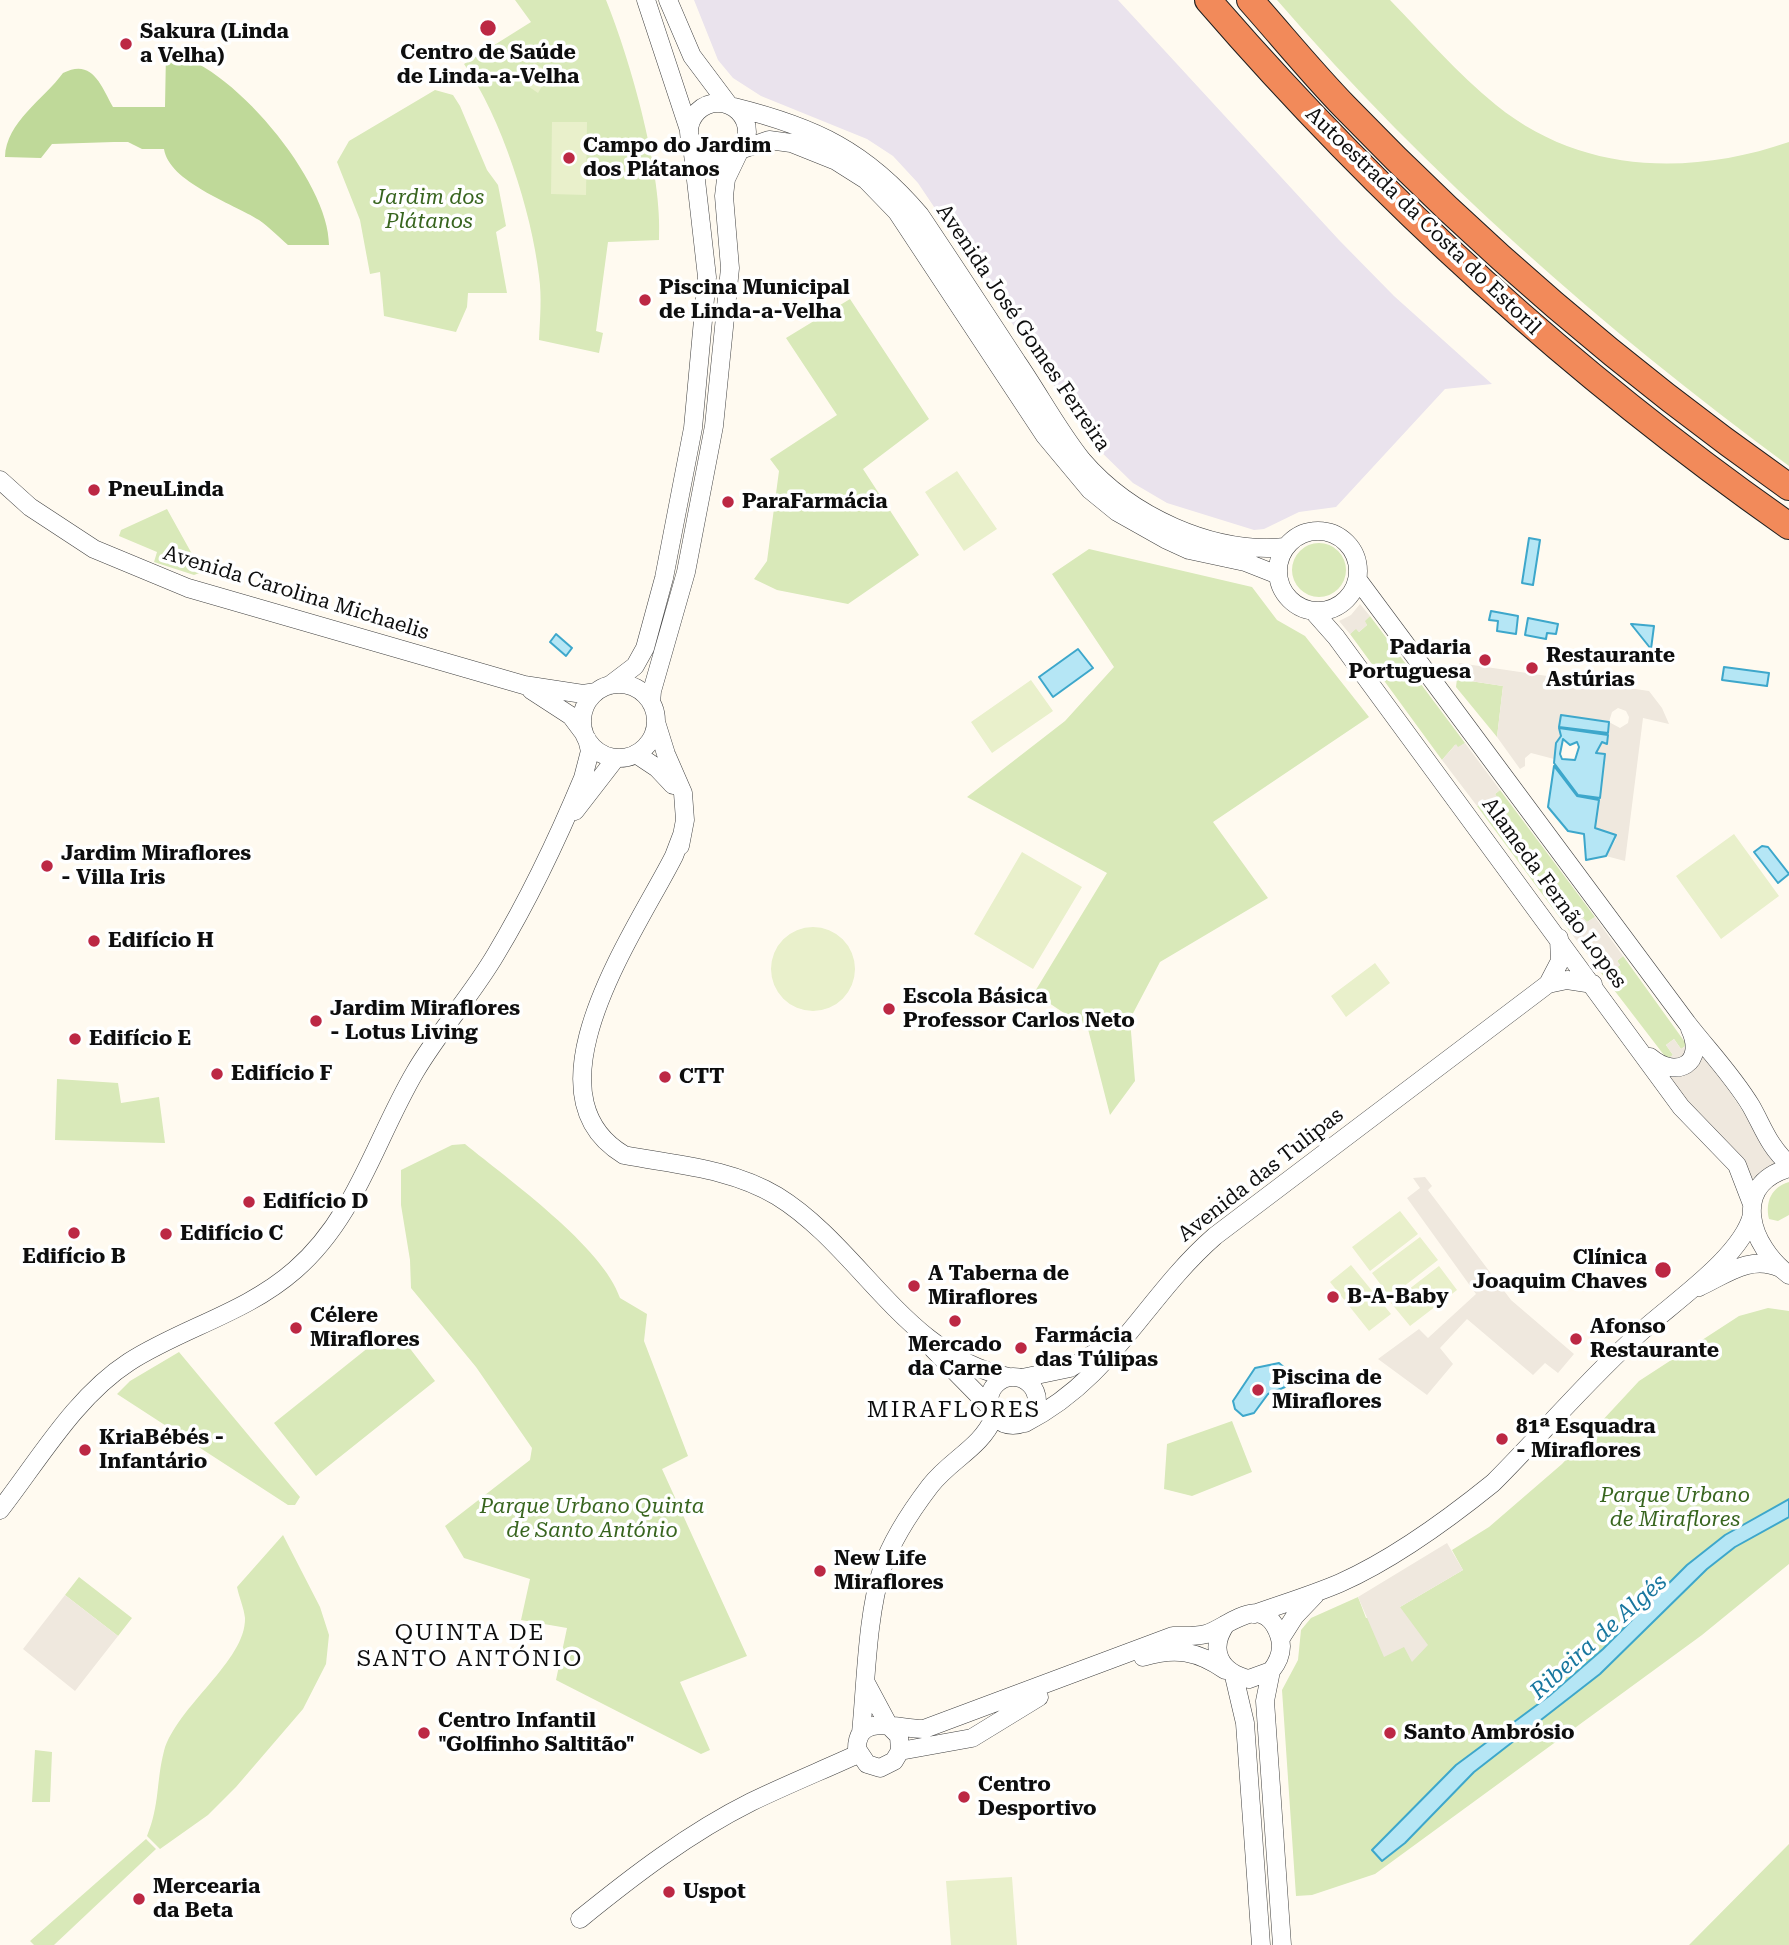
<!DOCTYPE html>
<html>
<head>
<meta charset="utf-8">
<style>
	body { margin:0 }
	canvas { display:block; background:#fffaf0 }
</style>
</head>
<body>
<canvas width="1789" height="1945"></canvas>
<script>
const context = document.querySelector('canvas').getContext('2d');
context.lineJoin = 'round';
function fill(path, color) {
  context.fillStyle = color;
  context.fill(path, 'evenodd');
}
function trace(path, color, width, dash) {
  context.strokeStyle = color;
  context.lineWidth = width;
  context.lineCap = dash ? 'butt' : 'round';
  context.setLineDash(dash || []);
  context.stroke(path);
}
function label(font, color, halo, rows, align = 'center') {
  context.font = font + ' "Roboto Serif",serif';
  context.lineWidth = 7;
  context.setLineDash([]);
  context.textBaseline = 'middle';
  context.strokeStyle = halo;
  context.fillStyle = color;
  for (const [text, x, y, turn = 0] of rows) {
    context.save();
    context.translate(x, y);
    context.rotate((+turn || 0) * Math.PI / 180);
    context.textAlign = isNaN(turn) ? turn : align;
    if (halo) context.strokeText(text, 0, 0);
    context.fillText(text, 0, 0);
    context.restore();
  }
}
fill(new Path2D(`
	M694,0H1118L1339,240L1394,296L1492,384L1445,389L1336,507L1299,512L1264,529L1254,530L1167,503L1133,483L1093,444L918,183L893,156L867,139L761,96L733,78L718,60Z`), '#eae3ed');
fill(new Path2D(`
	M515,0H606C631,62 663,175 659,240L608,242L596,331L603,333L599,353L539,340C540,319 542,297 539,276C532,213 501,116 464,64L531,22Z
	M1277,0H1390C1424,35 1458,74 1496,105C1581,174 1690,176 1789,142V466C1603,329 1428,175 1277,0Z
	M435,90L453,95L460,106L487,170L498,185L506,226L496,232L507,293H468L467,307L456,332L384,316L380,272L370,274L360,220L337,162L349,141Z
	M850,299L929,419L863,469L919,555L848,604L777,590L754,579L767,561L779,471L770,459L837,415L786,338Z
	M167,509L202,572L194,575L154,562L157,552L119,536L121,530Z
	M1292 570a27 27 0 1 1 54 0a27 27 0 1 1-54 0Z
	M1089,549L1252,587L1277,620L1305,636L1369,717L1213,822L1268,898L1160,962L1130,1019L1135,1081L1110,1115L1088,1029L1034,993L1107,873L967,797L1065,721L1114,667L1052,574Z
	M1370,616L1465,743L1458,748L1455,745L1442,760L1350,634L1356,628L1359,632L1367,625L1364,621Z
	M1457,679L1503,686L1497,737L1456,687Z
	M1500,790L1595,917L1587,922L1580,915L1574,919L1578,928L1571,933L1477,806L1483,802L1487,807L1498,799L1495,794Z
	M1623,956L1687,1045L1681,1049L1674,1039L1666,1045L1673,1055L1667,1059L1601,973L1608,967L1612,971L1620,965L1617,961Z
	M57,1079L118,1083L121,1103L159,1097L165,1143L55,1140Z
	M465,1144C509,1180 603,1247 620,1298L647,1314L644,1341L688,1456L662,1469L747,1656L680,1682L710,1750L701,1754L556,1680L567,1628L521,1620L530,1579L464,1558L445,1526L530,1460L532,1448L476,1367L411,1288L410,1260L401,1205V1170L452,1145Z
	M1789,1182V1215L1778,1221L1769,1219C1765,1201 1772,1187 1789,1182Z
	M1768,1308L1789,1311V1564L1702,1635L1375,1874L1312,1895L1296,1896L1282,1690L1298,1660L1301,1630L1311,1618L1358,1597L1366,1618L1400,1607L1463,1570L1452,1550L1489,1527L1562,1464L1639,1381L1739,1316Z
	M389,1331L398,1333L435,1381L316,1476L274,1423Z
	M179,1352L300,1497L295,1505H288L117,1394L130,1381Z
	M1232,1421L1252,1472L1192,1496L1164,1489L1167,1444Z
	M283,1535L320,1607L329,1635L326,1664L303,1709L236,1787L208,1815L160,1849L147,1836C160,1804 156,1782 164,1751C177,1706 246,1661 245,1618C244,1608 239,1597 237,1587Z
	M79,1577L132,1618L118,1636L65,1595Z
	M35,1750L52,1752L50,1802H32Z
	M146,1839L156,1849L54,1945H34L30,1941Z
	M1789,1844V1945H1689Z`), '#d9e9b9');
fill(new Path2D(`
	M166,52C229,60 330,182 329,245H288C279,237 269,227 259,220C232,203 169,182 164,149H142L128,142H114L52,144L41,158L5,157C6,122 44,99 63,73C92,58 101,85 113,107H165Z`), '#bfd999');
fill(new Path2D(`
	M534,63L550,73L538,93L522,82Z
	M552,122H587L586,195L551,194Z
	M957,471L997,529L964,551L925,492Z
	M1031,680L1053,711L992,753L971,722Z
	M1734,834L1779,896L1721,939L1676,876Z
	M1022,852L1082,887L1033,969L974,934Z
	M771 969a42 42 0 1 1 84 0a42 42 0 1 1-84 0Z
	M1375,963L1390,983L1346,1017L1331,996Z
	M1400,1211L1418,1234L1370,1271L1352,1247Z
	M1420,1237L1438,1260L1390,1297L1372,1273Z
	M1351,1265L1391,1314L1369,1331L1330,1282Z
	M1439,1266L1457,1290L1410,1326L1391,1303Z
	M1012,1877L1017,1945H951L946,1881Z`), '#e9f0cb');
fill(new Path2D(`
	M1360,604L1370,616L1365,621L1367,625L1359,632L1356,629L1350,634L1339,621L1351,615Z
	M1459,663L1649,691L1662,708L1669,724L1643,718L1625,861L1606,856L1616,839L1595,828L1605,755L1596,753L1608,735L1609,721L1561,715L1559,728L1561,736L1556,743L1554,759L1531,753L1525,758V766L1520,769L1497,737L1503,686L1457,679ZM1618,708L1626,711L1629,717L1628,723L1620,728L1609,722L1612,712Z
	M1465,743L1500,790L1495,794L1499,799L1488,807L1483,802L1477,806L1442,760L1456,744L1458,747Z
	M1580,915L1587,922L1595,917L1623,956L1617,961L1620,965L1612,972L1608,968L1601,973L1571,933L1578,928L1573,920Z
	M1674,1039L1681,1049L1687,1045L1689,1047L1680,1063L1667,1059L1673,1055L1666,1045Z
	M1700,1047L1747,1118L1763,1149L1777,1161L1752,1179L1744,1160L1687,1101L1671,1077L1687,1072Z
	M1425,1177L1432,1186L1428,1190L1511,1300L1574,1354L1558,1373L1545,1363L1533,1375L1467,1319L1440,1348L1453,1364L1427,1395L1378,1359L1419,1329L1428,1338L1476,1294L1407,1198L1420,1188L1413,1178Z
	M1447,1543L1463,1570L1400,1607L1428,1645L1412,1662L1404,1647L1384,1657L1358,1597Z
	M65,1595L118,1636L75,1691L23,1649Z`), '#efe8de');
const water = new Path2D(`
	M1529,538L1540,540L1533,585L1522,583Z
	M1491,611L1518,616L1516,634L1497,631L1498,621L1489,620Z
	M1528,618L1558,624L1556,634L1547,633L1546,639L1525,635Z
	M1632,624L1654,626L1651,649L1631,624Z
	M556,634L572,648L566,656L550,642Z
	M1078,649L1093,668L1053,697L1039,677Z
	M1724,667L1769,673L1767,686L1722,680Z
	M1561,715L1609,722L1608,733L1559,727Z
	M1559,728L1608,735L1607,744L1602,742L1596,753L1605,754L1600,798L1578,795L1554,763L1556,743L1561,736ZM1563,739L1570,745L1577,742L1579,747L1575,760L1562,759L1560,754Z
	M1554,766L1577,796L1599,800L1595,828L1616,835L1606,856L1586,860L1584,834L1568,831L1548,807Z
	M1762,846L1768,847L1789,874L1778,883L1754,852Z
	M1279,1363L1287,1370L1285,1387L1268,1394L1254,1413L1243,1416L1235,1409L1233,1401L1255,1368Z
	M1789,1499V1517L1735,1547L1707,1569L1600,1674L1474,1772L1405,1843L1382,1861L1372,1850L1456,1765L1549,1696L1603,1649L1687,1565L1725,1535Z`);
fill(water, '#b5e6f5');
trace(water, '#3da7cb', 2);
const minor = new Path2D(`
	M646,0L689,130
	M668,0L692,56L728,104
	M689 132a29 29 0 1 1 58 0a29 29 0 1 1-58 0Z
	M734,107C815,127 866,151 920,215C953,264 985,313 1017,362C1039,394 1058,430 1082,460C1130,516 1212,554 1285,547
	M743,149L769,140L791,143L836,161L866,180L897,212L1045,436L1090,490L1117,512L1165,539L1189,550L1245,562L1278,575
	M0,480L30,507L94,549L188,588L524,685L583,694L596,692
	M1278 571a40 40 0 1 1 80 0a40 40 0 1 1-80 0Z
	M1358,580L1687,1023C1708,1050 1733,1076 1751,1106C1763,1127 1769,1147 1789,1164
	M1313,611L1336,637L1681,1107L1737,1165L1752,1204
	M582 721a37 37 0 1 1 74 0a37 37 0 1 1-74 0Z
	M610,685L635,666L645,648L664,578L693,428L707,277L692,145
	M531,690L571,716L583,732
	M651,703L652,691L686,572L714,426L730,268L724,196L726,179L738,154
	M656,722L666,754L683,793L685,820L680,846
	M636,754L657,768L673,785
	M575,811L616,758
	M682,835L674,856C638,928 520,1093 624,1155C676,1165 730,1168 777,1196C860,1247 906,1357 1009,1377
	M1548,984L1560,961L1559,938
	M1650,1057C1677,1080 1706,1063 1690,1029
	M1789,1168C1730,1185 1750,1246 1789,1275
	M1699,1287C1725,1275 1751,1254 1780,1268
	M933,1349L989,1406
	M989 1401a24 24 0 1 1 48 0a24 24 0 1 1-48 0Z
	M1022,1378L1070,1368L1116,1340
	M1025,1423C1113,1378 1144,1298 1215,1236L1548,984L1567,980L1593,984
	M0,1510C39,1460 75,1397 129,1362C182,1328 246,1313 295,1270C356,1217 375,1140 415,1072C439,1031 472,995 496,954C529,899 558,838 583,778L590,751L587,739
	M1254,1614C1282,1604 1312,1595 1340,1583C1394,1559 1446,1521 1493,1483C1543,1433 1590,1377 1643,1330C1674,1302 1742,1256 1752,1215
	M1281,1638L1295,1616L1315,1595
	M1143,1657C1175,1647 1198,1651 1225,1670
	M1271,1671L1265,1701L1282,1945
	M1234,1676L1245,1723L1261,1945
	M866,1683L889,1726L899,1736L900,1751L894,1761L880,1768L867,1764L857,1749C857,1711 900,1730 924,1729L1173,1636C1184,1636 1195,1637 1206,1634C1227,1628 1263,1590 1279,1635C1284,1649 1279,1661 1271,1671L1249,1679C1220,1672 1208,1650 1226,1624
	M861,1733C866,1683 867,1615 882,1569C892,1539 911,1511 930,1486C951,1459 981,1448 994,1417
	M900,1751L972,1738L1039,1697
	M580,1919C633,1876 689,1833 751,1802C786,1785 823,1770 858,1754`);
const highway = new Path2D(`
	M1208,0C1380,199 1574,375 1789,526
	M1250,0C1282,36 1312,73 1345,107C1480,247 1630,375 1789,487`);
trace(minor, '#414141', 19);
trace(highway, '#1f1f1f', 28);
trace(minor, '#fff', 18);
trace(highway, '#f28a5a', 26);
for (const [x, y, r, color] of [
	[488,28,9,"#bc2844"],
	[126,44,7,"#bc2844"],
	[569,158,7,"#bc2844"],
	[645,300,7,"#bc2844"],
	[94,490,7,"#bc2844"],
	[728,502,7,"#bc2844"],
	[1485,660,7,"#bc2844"],
	[1532,668,7,"#bc2844"],
	[47,866,7,"#bc2844"],
	[94,941,7,"#bc2844"],
	[889,1009,7,"#bc2844"],
	[316,1021,7,"#bc2844"],
	[75,1039,7,"#bc2844"],
	[217,1074,7,"#bc2844"],
	[665,1077,7,"#bc2844"],
	[249,1202,7,"#bc2844"],
	[74,1233,7,"#bc2844"],
	[166,1234,7,"#bc2844"],
	[1663,1270,9,"#bc2844"],
	[914,1286,7,"#bc2844"],
	[1333,1297,7,"#bc2844"],
	[955,1321,7,"#bc2844"],
	[296,1328,7,"#bc2844"],
	[1576,1339,7,"#bc2844"],
	[1021,1348,7,"#bc2844"],
	[1258,1390,7,"#bc2844"],
	[1502,1439,7,"#bc2844"],
	[85,1450,7,"#bc2844"],
	[820,1571,7,"#bc2844"],
	[424,1733,7,"#bc2844"],
	[1390,1733,7,"#bc2844"],
	[964,1797,7,"#bc2844"],
	[669,1892,7,"#bc2844"],
	[139,1899,7,"#bc2844"]
]) {
  const dot = new Path2D();
  dot.arc(x, y, r, 0, 2 * Math.PI);
  context.fillStyle = color;
  context.fill(dot);
  trace(dot, '#fff', 2.5);
}
label('bold 21px', '#0e0e0e', '#fff', [
	["Sakura (Linda",140,32],
	["a Velha)",140,56],
	["Centro de Saúde",488,53,"center"],
	["de Linda-a-Velha",488,77,"center"],
	["Campo do Jardim",583,146],
	["dos Plátanos",583,170],
	["Piscina Municipal",659,288],
	["de Linda-a-Velha",659,312],
	["PneuLinda",108,490],
	["ParaFarmácia",742,502],
	["Padaria",1471,648,"right"],
	["Portuguesa",1471,672,"right"],
	["Restaurante",1546,656],
	["Astúrias",1546,680],
	["Jardim Miraflores",61,854],
	["- Villa Iris",61,878],
	["Edifício H",108,941],
	["Escola Básica",903,997],
	["Professor Carlos Neto",903,1021],
	["Jardim Miraflores",330,1009],
	["- Lotus Living",330,1033],
	["Edifício E",89,1039],
	["Edifício F",231,1074],
	["CTT",679,1077],
	["Edifício D",263,1202],
	["Edifício C",180,1234],
	["Edifício B",74,1257,"center"],
	["Clínica",1647,1258,"right"],
	["Joaquim Chaves",1647,1282,"right"],
	["A Taberna de",928,1274],
	["Miraflores",928,1298],
	["B-A-Baby",1347,1297],
	["Célere",310,1316],
	["Miraflores",310,1340],
	["Afonso",1590,1327],
	["Restaurante",1590,1351],
	["Farmácia",1035,1336],
	["das Túlipas",1035,1360],
	["Mercado",955,1345,"center"],
	["da Carne",955,1369,"center"],
	["Piscina de",1272,1378],
	["Miraflores",1272,1402],
	["81ª Esquadra",1516,1427],
	["- Miraflores",1516,1451],
	["KriaBébés -",99,1438],
	["Infantário",99,1462],
	["New Life",834,1559],
	["Miraflores",834,1583],
	["Centro Infantil",438,1721],
	["\"Golfinho Saltitão\"",438,1745],
	["Santo Ambrósio",1404,1733],
	["Centro",978,1785],
	["Desportivo",978,1809],
	["Mercearia",153,1887],
	["da Beta",153,1911],
	["Uspot",683,1892]
], 'left');
label('italic 21px', '#38651f', '#fff', [
	["Jardim dos",429,198],
	["Plátanos",429,222],
	["Parque Urbano",1675,1496],
	["de Miraflores",1675,1520],
	["Parque Urbano Quinta",592,1507],
	["de Santo António",592,1531]
]);
label('21px', '#0e0e0e', '#fff', [
	["Autoestrada da Costa do Estoril",1423,221,44],
	["Avenida José Gomes Ferreira",1023,328,56],
	["Avenida Carolina Michaelis",296,593,17],
	["Alameda Fernão Lopes",1554,893,54],
	["Avenida das Tulipas",1261,1175,-38]
]);
context.letterSpacing = '2px';
label('23px', '#0e0e0e', '#fff', [
	["MIRAFLORES",954,1410],
	["QUINTA DE",470,1633],
	["SANTO ANTÓNIO",470,1659]
]);
context.letterSpacing = '0px';
label('italic 23px', '#19779f', '#fff', [
	["Ribeira de Algés",1599,1637,-42]
]);
</script>
</body>
</html>
